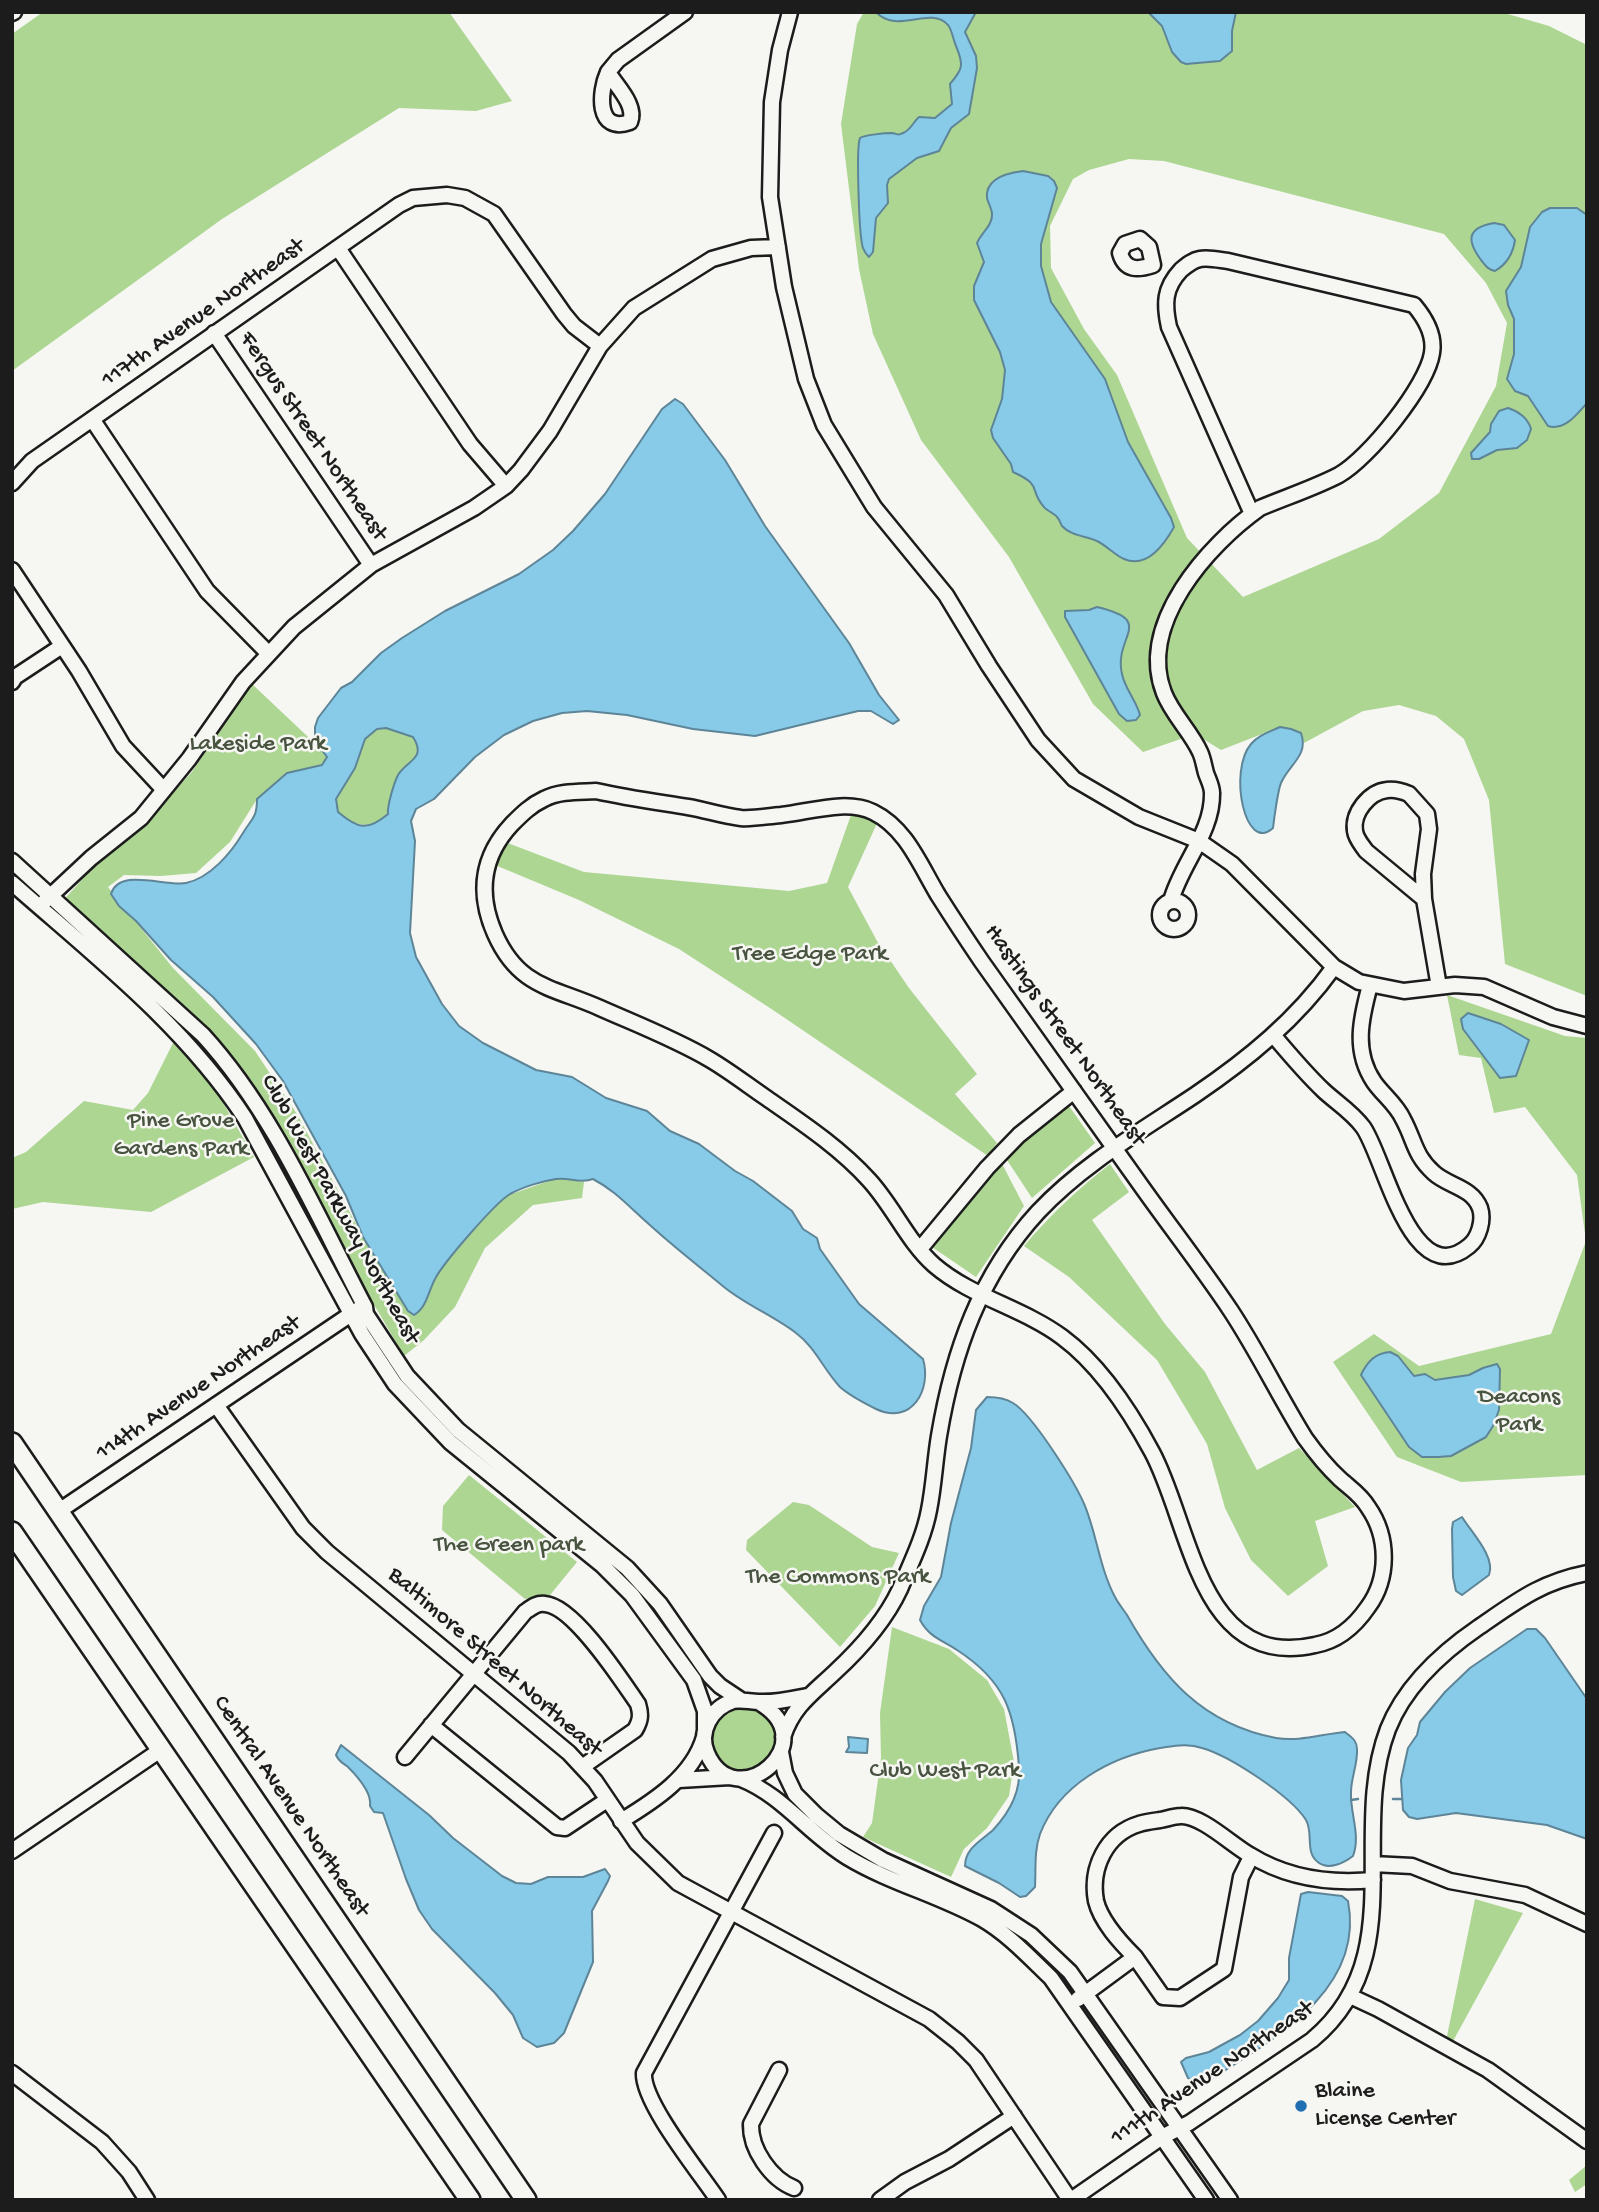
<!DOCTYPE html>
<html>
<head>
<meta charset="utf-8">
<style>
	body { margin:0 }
	#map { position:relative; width:1599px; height:2212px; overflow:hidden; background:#f6f6f2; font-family:"Gochi Hand",sans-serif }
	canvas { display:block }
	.frame { position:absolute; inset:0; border:14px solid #1c1c1c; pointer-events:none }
</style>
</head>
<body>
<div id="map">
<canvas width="1599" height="2212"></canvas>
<div class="frame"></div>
</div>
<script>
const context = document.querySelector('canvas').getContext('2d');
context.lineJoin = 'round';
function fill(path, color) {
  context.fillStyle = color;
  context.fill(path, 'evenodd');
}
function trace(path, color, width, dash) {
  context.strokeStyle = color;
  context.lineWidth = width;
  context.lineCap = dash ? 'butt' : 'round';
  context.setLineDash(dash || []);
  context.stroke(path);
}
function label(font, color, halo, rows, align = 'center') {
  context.font = font + ' "Gochi Hand",sans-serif';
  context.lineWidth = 5;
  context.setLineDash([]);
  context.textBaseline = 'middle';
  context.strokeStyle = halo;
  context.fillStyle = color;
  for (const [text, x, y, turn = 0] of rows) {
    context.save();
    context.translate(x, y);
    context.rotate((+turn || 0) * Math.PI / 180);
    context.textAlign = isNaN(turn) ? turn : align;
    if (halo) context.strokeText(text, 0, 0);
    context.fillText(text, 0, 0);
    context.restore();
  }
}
fill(new Path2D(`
	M43,12H449L512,101L476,111L399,108L222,219L12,371V34Z
	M864,12H1501L1549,26L1587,45V996L1505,964L1489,800L1464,739L1436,716L1399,705L1363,711L1304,743L1301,733L1280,727L1221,750L1195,734L1143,752L1093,704L1009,557L921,440L873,334L859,269L841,124L857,24ZM1129,159L1164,161L1444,234L1486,283L1507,323L1496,386L1439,493L1379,539L1243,597L1187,538L1117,375L1084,329L1051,268L1050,226L1073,179L1089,170Z
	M252,684L323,751L327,757L322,766L302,769L257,799L230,842L196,873L161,876L124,875L108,887L173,968L255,1051L297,1114L363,1237L408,1311L425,1304L435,1279L445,1264L495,1206L509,1195L557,1178L584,1182L582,1198L533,1205L485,1248L455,1307L424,1340L404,1356L337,1241L250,1086L193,1015L89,920L60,904L97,863L133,835L191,773Z
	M386,728L413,737C427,759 407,760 398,775C394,782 387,806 388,814C369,830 355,827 338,812L336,799L355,768L365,739L377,729Z
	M852,812L878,821L848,887L877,941L909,988L977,1074L955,1094L997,1143L988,1156L773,1010L679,949L579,900L495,865L505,842L584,872L789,891L827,883Z
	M1447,995L1565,1036L1587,1038V1475L1461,1482L1397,1457L1333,1362L1374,1334L1419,1366L1551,1334L1586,1241L1577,1175L1525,1107L1494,1113L1481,1058L1459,1055Z
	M174,1041L210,1080L254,1157L151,1212L43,1202L12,1209V1158L26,1152L84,1101L133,1110L148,1093Z
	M1067,1103L1095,1143L1032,1198L1005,1157Z
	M1000,1160L1024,1206L976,1277L932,1247Z
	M1110,1164L1129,1192L1092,1220L1165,1324L1205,1372L1257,1470L1299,1448L1355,1507L1315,1521L1328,1566L1288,1596L1251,1560L1225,1508L1207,1444L1157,1360L1069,1277L1024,1246C1050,1215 1078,1189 1110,1164Z
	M469,1475L577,1562L550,1595L525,1599L442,1530L443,1506Z
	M793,1502L809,1505L872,1547L899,1553L875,1606L840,1647L746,1550L747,1540Z
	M892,1627L949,1649L987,1680L1004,1709L1014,1762L1009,1796L987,1828L964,1849L951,1877L863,1837L872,1823L881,1758L880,1713Z
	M710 1739a33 33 0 1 1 66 0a33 33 0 1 1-66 0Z
	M1475,1899L1523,1913L1452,2043L1446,2041Z
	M1587,2165V2184L1575,2192L1569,2180Z`), '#add693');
const water = new Path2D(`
	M876,12H976L965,32L976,56L977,68L969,114L951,128L939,151L917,158L889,179L887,185L888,203L876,218L873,252L869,257C866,254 864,251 863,248C859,237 856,147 860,138C864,135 886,133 892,133C899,134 897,136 903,133C911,130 913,122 919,117L935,118L952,104L950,84C963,69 964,65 956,46C953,39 952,30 948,25C930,5 897,35 876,12Z
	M1148,12H1236L1232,31V51L1220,61L1186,64L1181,62L1172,52L1162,26Z
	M1023,171L1048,176L1054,181L1057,188L1041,244V266L1051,302L1105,379L1128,442L1171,518L1174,527C1164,545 1147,569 1124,559C1115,555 1107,546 1097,541C1086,536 1071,536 1062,526C1060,523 1060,520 1057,517C1054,513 1047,511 1044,507C1028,489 1044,486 1013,472L1011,464L993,438L991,430L1002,399L1005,370L1000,352L974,300V286L984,262L977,243C981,233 993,225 992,214C992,209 988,203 987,198C985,178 1007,173 1023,171Z
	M1550,208H1577L1587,215V403C1577,414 1565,431 1548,426L1528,396L1515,391L1507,379L1514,354V319L1508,305L1506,291L1521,267L1530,227L1542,212Z
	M1494,223L1504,225L1515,240C1513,254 1507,264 1495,271C1487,269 1486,266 1481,260C1467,241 1466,228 1494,223Z
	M675,399L683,404L725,460L765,526L849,643L879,695L899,720L893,724L871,711H858L755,736L693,729L627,715L587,711L562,713L533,721L504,735L475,757L434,799L416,809L411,821L415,841L410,933L416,957L442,1004L459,1026L483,1043L536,1070L572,1077L606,1098L647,1111L670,1131L699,1144L735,1171L753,1181L792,1211L803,1229L817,1238L820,1249L859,1304L923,1359C932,1389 912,1426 876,1409C864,1403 850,1396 840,1387C824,1370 815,1347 796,1333C774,1316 746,1305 724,1287C700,1267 674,1247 651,1226C631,1209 616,1191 593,1179C580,1184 569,1177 556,1179C542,1181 523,1187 510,1194C496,1202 443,1263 435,1279C428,1292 427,1307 414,1315L408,1311L363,1237L346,1196L283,1081L256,1044L213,997L171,960L136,921L119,906L111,894C119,867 165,887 186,883C210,878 231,853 243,833C252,818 257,818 257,799L287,773L322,765L327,757L315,741V727L318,718L341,688L352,682L381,653L402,638L445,611L519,574L553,550L573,531L605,494L662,409ZM386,728L413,737C427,759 407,760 398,775C394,783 387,806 388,814C367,832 357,828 338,812L336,799L355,768L365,739L377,729Z
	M1508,408C1518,411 1528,418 1531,429L1527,440L1517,448L1497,450L1479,459H1472L1471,453L1490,432L1491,424L1499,411Z
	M1097,607C1157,621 1113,636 1122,674C1125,689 1136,700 1140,715L1136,720L1127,721L1119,714L1065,617V611L1089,610Z
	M1280,727L1291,729L1301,733C1309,756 1289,764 1281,783C1278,790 1274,819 1273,828C1245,854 1228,771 1251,744C1259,735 1269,732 1280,727Z
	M1468,1013L1501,1024L1529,1040L1516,1076L1500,1078L1463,1029L1461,1019Z
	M1390,1352L1398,1356L1414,1376L1425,1374L1435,1380L1469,1375L1483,1368L1497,1364L1500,1369L1499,1410L1493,1426L1486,1437L1451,1456L1438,1457H1422L1409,1447L1361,1375C1367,1362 1375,1353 1390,1352Z
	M987,1397C996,1397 1005,1398 1013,1403C1033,1415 1076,1484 1085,1506C1097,1536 1100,1569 1115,1597C1118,1603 1123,1609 1127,1615C1162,1677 1202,1724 1276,1738C1299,1742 1322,1734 1345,1732C1351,1737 1357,1740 1357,1749C1358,1763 1351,1778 1351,1792C1350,1814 1361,1835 1353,1856C1344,1863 1329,1870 1319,1863C1304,1853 1314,1834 1306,1820C1291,1796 1230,1756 1202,1748C1188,1743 1174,1746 1160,1748C1110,1757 1059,1785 1040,1834C1034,1851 1036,1869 1035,1887L1026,1896L1020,1897L999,1883L965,1866C965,1848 981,1841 993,1830C1009,1813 1021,1791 1019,1767C1015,1712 1005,1681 957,1650C942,1640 929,1637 920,1620L924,1606L941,1577L951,1523L971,1448L976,1410Z
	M1462,1517C1471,1532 1496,1557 1489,1575L1462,1595L1456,1591L1453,1577L1452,1529L1453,1522Z
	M1527,1629H1536L1545,1638L1587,1699V1839L1547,1825L1456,1813L1417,1819L1409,1817L1403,1810L1401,1780L1408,1748L1417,1735L1420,1722L1445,1692L1470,1668Z
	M848,1737L868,1739L867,1753L846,1752L849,1747Z
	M341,1745L429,1815L453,1838L502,1876L516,1883L531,1884L548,1877H583L605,1869L610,1876L608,1881L592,1911L593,1962L564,2033L554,2043L537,2047L523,2038L513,2015L495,1993L432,1929L419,1910L406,1879L383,1813L374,1812L370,1806C372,1793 357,1776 348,1767C342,1762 339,1762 336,1755Z
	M1308,1892L1342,1896L1348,1901C1366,1994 1265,2044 1200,2086L1188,2078L1181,2062L1186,2058L1209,2052L1240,2035L1258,2021L1278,1998L1289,1980V1958L1301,1894Z`);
fill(water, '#88cbe9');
trace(water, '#5d8597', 2);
trace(new Path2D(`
	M1393,1799H1401
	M1351,1800L1358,1799`), '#5d8597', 2.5);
const minor = new Path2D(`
	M790,12L780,50L772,102L770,197L784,287L806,379L824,425L874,507L946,595L989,666L1038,740L1074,779L1139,817L1199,841L1232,864L1334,967L1359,982L1404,991L1455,985L1484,987L1553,1017L1587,1026
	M12,13L14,12
	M608,72C616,86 637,105 630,122C596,134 599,92 608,72Z
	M608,72L618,60L685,12
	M1140,239L1149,247L1153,265C1138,270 1125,271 1120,253L1125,244Z
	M338,248L470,444L506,486
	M214,333L371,565
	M92,419L207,591L268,653
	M12,483L32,461L399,205L413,198L447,195L465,198L494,214L564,314L574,326L600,346
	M12,570L79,671L123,746L164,790
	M12,682L15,677L62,646
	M596,791C627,798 657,802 688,807C706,810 723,816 741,818C753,819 768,816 781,815C810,812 846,799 873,812C906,828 920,865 938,895C952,917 967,940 982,962C1034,1035 1085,1108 1137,1180C1168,1224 1201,1266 1231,1311C1258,1352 1279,1396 1305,1438C1315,1452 1327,1467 1340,1479C1350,1488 1361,1495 1368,1507C1389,1537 1389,1578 1368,1607C1355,1626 1338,1641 1315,1645C1199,1671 1191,1524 1152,1452C1130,1411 1100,1365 1062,1337C1023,1308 971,1297 934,1265C908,1242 893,1206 869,1180C839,1147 801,1122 765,1097C746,1084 728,1070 709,1059C675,1039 636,1024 600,1008C553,987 519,988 495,934C477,893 482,856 512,824C522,814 531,805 544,799C560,791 578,792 596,791Z
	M12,861L203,1035C274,1113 316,1214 365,1307L366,1314L407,1376L458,1430L627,1568L660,1604L710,1676L720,1686L741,1700
	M12,883C95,956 184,1025 245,1118L362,1334L395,1384L450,1442L602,1565L632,1595L694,1680L705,1711V1730
	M1424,899L1366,851C1362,845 1356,839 1355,831C1352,813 1369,792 1387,790C1394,789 1402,791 1409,794L1427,814L1429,829L1423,874L1424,899L1439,987
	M1160 915a14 14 0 1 1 28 0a14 14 0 1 1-28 0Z
	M45,901L91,858L141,818L189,759L243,682L294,627L371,565L474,508L506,486L521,470L550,431L600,346L634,308L712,259L751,248L778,247
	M1171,901C1181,864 1213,832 1212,793C1212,786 1208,779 1206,773C1204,766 1203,758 1200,752C1191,732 1172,714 1164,693C1137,624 1208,545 1260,508C1286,497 1314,488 1339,475C1368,459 1427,386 1432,353C1435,335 1425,318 1414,305L1228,261C1220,260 1208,257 1200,259C1193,260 1187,265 1181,270C1164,288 1164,304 1169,327L1252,514
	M1274,1036C1290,1055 1306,1074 1324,1091C1337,1103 1352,1112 1363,1127C1384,1155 1411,1294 1469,1246C1479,1238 1484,1220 1480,1208C1472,1187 1448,1186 1434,1173C1414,1155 1415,1141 1403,1119C1396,1104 1383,1095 1374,1082C1353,1051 1361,1018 1370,985
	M920,1249L987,1168L1019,1135L1074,1091
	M216,1405L303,1528L327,1552L569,1753L595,1781L637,1843L678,1883L929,2019L958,2042L976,2060L1070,2200
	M59,1511L357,1310
	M758,1702C828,1741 735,1819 707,1753C698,1732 711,1708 733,1701C742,1699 750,1702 759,1702C775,1703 792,1699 807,1696
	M431,1725L557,1827L565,1828L607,1800
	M783,1737C793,1706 813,1693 835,1672C861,1648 885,1621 900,1589C911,1563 924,1537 929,1510C934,1485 935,1460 939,1436C953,1352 980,1275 1038,1212C1083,1164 1141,1131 1195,1095C1248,1059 1296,1020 1334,967
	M781,1752L785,1773L795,1794L816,1815L839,1834L883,1860L991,1909L1031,1935L1070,1972L1230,2200
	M405,1757L525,1612C532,1607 537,1603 545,1604C574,1606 622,1681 638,1704C641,1714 641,1720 635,1730L582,1767
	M741,1779C782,1795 809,1834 847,1857C890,1883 939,1895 982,1919C1008,1934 1030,1958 1051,1978L1206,2200
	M679,1780L730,1777
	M621,1821C654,1801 693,1776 704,1737
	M12,1851L162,1749
	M1373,1864L1412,1866L1450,1881L1525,1895L1587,1924
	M1135,1957L1163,1997L1180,1998L1224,1969L1241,1877L1251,1857
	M1350,1996L1378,2009L1488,2070L1587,2141
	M1078,1999L1135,1957C1121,1943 1101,1922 1096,1901C1090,1868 1106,1834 1139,1824C1145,1822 1153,1821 1160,1820C1166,1819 1174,1816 1181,1816C1201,1815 1232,1845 1250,1855C1287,1878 1330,1884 1373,1880
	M779,2070L751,2124C750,2149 771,2179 794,2188
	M12,2073L102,2142L129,2172L147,2200
	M718,2200C700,2173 642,2102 644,2073L774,1833
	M880,2200L905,2182L949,2159L1014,2116
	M1071,2200L1162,2137L1189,2123L1312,2040C1412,1957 1348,1834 1388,1729C1405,1686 1441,1653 1479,1627C1517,1601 1541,1582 1587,1573`);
const highway = new Path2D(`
	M12,1443L526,2200
	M12,1532L470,2200`);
trace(minor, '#1c1c1c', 19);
trace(highway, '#1c1c1c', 24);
trace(minor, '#f6f6f2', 14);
trace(highway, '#f6f6f2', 19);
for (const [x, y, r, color] of [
	[1301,2106,7,"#1f6fb2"]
]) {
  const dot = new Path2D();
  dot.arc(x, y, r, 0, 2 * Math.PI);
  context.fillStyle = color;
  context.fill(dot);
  trace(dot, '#f6f6f2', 2.5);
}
label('24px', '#1c1c1c', '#f6f6f2', [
	["117th Avenue Northeast",204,314,-35],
	["Fergus Street Northeast",312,437,56],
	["Hastings Street Northeast",1064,1036,55],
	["Club West Parkway Northeast",339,1210,61],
	["114th Avenue Northeast",199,1389,-34],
	["Baltimore Street Northeast",494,1663,41],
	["Central Avenue Northeast",290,1807,56],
	["111th Avenue Northeast",1213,2074,-34]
]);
label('24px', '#485440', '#f6f6f2', [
	["Lakeside Park",258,745],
	["Tree Edge Park",810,955],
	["Pine Grove",181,1122],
	["Gardens Park",181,1150],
	["Deacons",1519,1398],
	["Park",1519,1426],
	["The Green park",509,1546],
	["The Commons Park",838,1578],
	["Club West Park",945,1772]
]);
label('24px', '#1c1c1c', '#f6f6f2', [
	["Blaine",1315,2092],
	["License Center",1315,2120]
], 'left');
</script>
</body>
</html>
